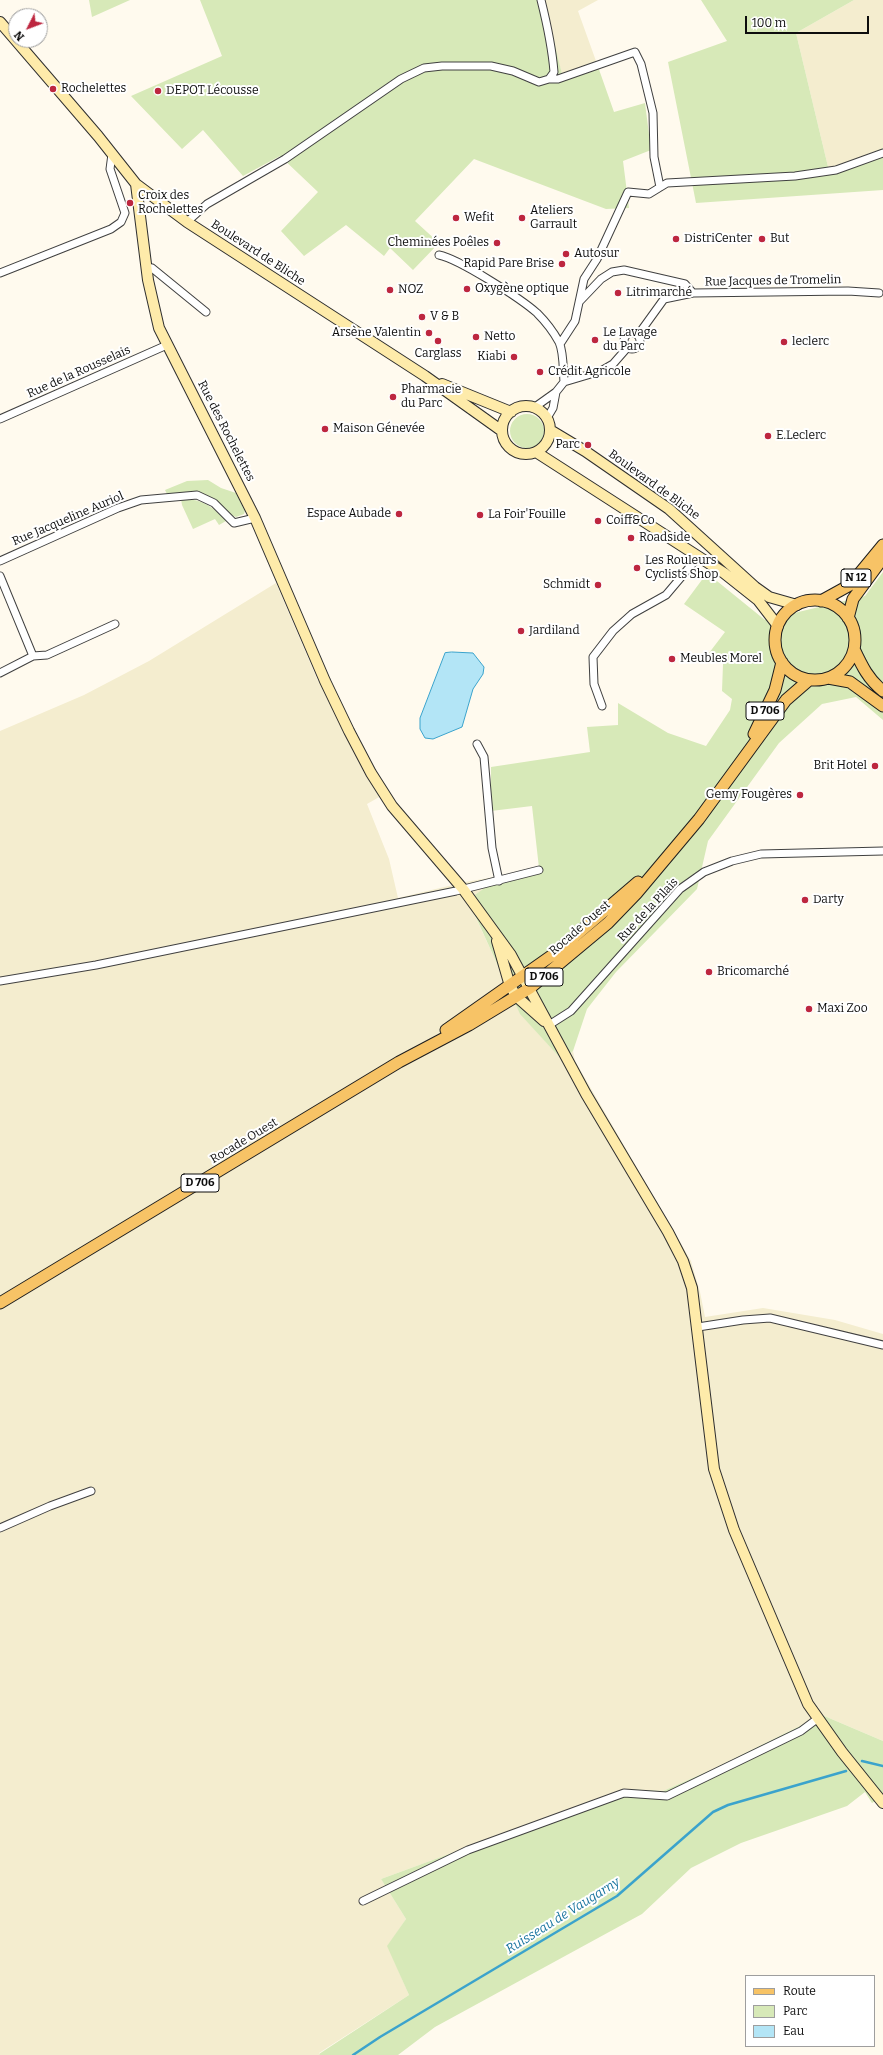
<!DOCTYPE html>
<html>
<head>
<meta charset="utf-8">
<style>
	body { margin:0 }
	#map { position:relative; width:883px; height:2055px; overflow:hidden; background:#fffaee; font-family:Bitter,serif }
	canvas { display:block }
	.legend { position:absolute; left:745px; top:1975px; width:130px; height:72px; box-sizing:border-box; background:#fff; border:1px solid #9e9e9e; margin:0; padding:5px 7px; list-style:none; font-size:12px; color:#0d0d0d }
	.legend li { display:flex; align-items:center; gap:8px; height:20px }
	.legend b { width:20px; border:1px solid #9e9e9e }
	.north { position:absolute; left:8px; top:8px; width:40px; height:40px; box-sizing:border-box; background:#fff; border:1px solid #9e9e9e; border-radius:50%; rotate:228deg; font-size:11px; font-weight:700; line-height:16px; text-align:center; color:#0d0d0d }
	.north::after { content:''; display:block; margin:auto; width:14px; height:18px; background:#bd263f; clip-path:polygon(50% 0,100% 100%,50% 72%,0 100%) }
	.scale { position:absolute; left:745px; top:16px; width:124px; height:18px; box-sizing:border-box; border:2px solid #0d0d0d; border-top:0; padding-left:5px; font-size:12px; line-height:14px; white-space:nowrap; color:#0d0d0d; -webkit-text-stroke:3px #fff; paint-order:stroke }
</style>
</head>
<body>
<div id="map">
<canvas width="883" height="2055"></canvas>
<ul class="legend">
<li><b style="height:5px;background:#f7c366"></b>Route</li>
<li><b style="height:11px;background:#d7e9b8"></b>Parc</li>
<li><b style="height:11px;background:#b3e5f6"></b>Eau</li>
</ul>
<div class="north">N</div>
<div class="scale">100 m</div>
</div>
<script>
const context = document.querySelector('canvas').getContext('2d');
context.lineJoin = 'round';
function fill(path, color) {
  context.fillStyle = color;
  context.fill(path, 'evenodd');
}
function trace(path, color, width, dash) {
  context.strokeStyle = color;
  context.lineWidth = width;
  context.lineCap = dash ? 'butt' : 'round';
  context.setLineDash(dash || []);
  context.stroke(path);
}
function label(font, color, halo, rows, align = 'center') {
  context.font = font + ' Bitter,serif';
  context.lineWidth = 4;
  context.setLineDash([]);
  context.textBaseline = 'middle';
  context.strokeStyle = halo;
  context.fillStyle = color;
  for (const [text, x, y, turn = 0] of rows) {
    context.save();
    context.translate(x, y);
    context.rotate((+turn || 0) * Math.PI / 180);
    context.textAlign = isNaN(turn) ? turn : align;
    if (halo) context.strokeText(text, 0, 0);
    context.fillText(text, 0, 0);
    context.restore();
  }
}
fill(new Path2D(`
	M544,0H598L578,11L596,61L562,75Z
	M854,0H883V148L829,171L796,33Z
	M276,583L318,681L327,677L364,751L388,792L367,804L389,859L398,898L465,882L501,876L468,901L520,1013L562,1060L573,1051L575,1061L691,1261L700,1292L705,1317L763,1308L835,1320L883,1334V1741L822,1715L713,1769L663,1791L626,1789L381,1879L406,1919L388,1946L409,1995L319,2053L320,2055H0V731L84,695L149,661Z`), '#f4edcf');
fill(new Path2D(`
	M89,0H130L92,17Z
	M200,0H544L562,74L596,61L614,112L645,103L651,150L623,161L629,208L606,209L474,159L415,221L439,243L413,270L390,248L384,256L346,225L304,256L281,231L318,192L280,156L243,176L203,130L182,149L131,96L222,56Z
	M701,0H854L796,33L829,171L883,148V190L696,203L668,62L727,41Z
	M510 431a17 17 0 1 1 34 0a17 17 0 1 1-34 0Z
	M208,480L221,488L236,493L245,511L244,514L236,517C228,514 224,506 217,501C202,491 184,492 167,494L165,490L187,481Z
	M181,499C201,498 214,507 226,521L219,525L215,519L193,529L182,505Z
	M883,572V720L856,697L822,704L779,743L708,841L697,889L616,972L587,1009L573,1051L562,1060L520,1014L468,900L501,876L539,868L532,806L491,811V767L590,752L587,727L618,725V703L668,733L706,746L730,710L732,699L722,691L723,664L709,653L725,632L684,604L707,573L765,620L865,596Z
	M822,1715L883,1741V1797L872,1803L865,1792L847,1806L741,1843L691,1868L642,1914L435,2027L398,2055H320L319,2054L409,1995L387,1946L406,1919L381,1879L626,1789L663,1791L713,1769Z`), '#d7e9b8');
const water = new Path2D(`
	M452,652L473,653L484,667L483,674L473,689L462,727L433,739L425,738L420,729V718L445,653Z`);
fill(water, '#b3e5f6');
trace(water, '#3ba3cc', 1);
trace(new Path2D(`
	M862,1761L883,1766
	M353,2055L380,2037L617,1896L713,1812L728,1805L846,1771`), '#3ba3cc', 2.5);
const street = new Path2D(`
	M549,79H558L635,52L641,64L653,113L654,157L660,187
	M187,222L207,204L285,159L401,79L424,68L442,66H491L513,71L539,82L549,79L554,72C552,47 547,24 541,0
	M439,255C459,259 520,298 537,313C546,322 553,331 559,342C564,353 563,370 564,382L556,392L535,407
	M146,267L152,268L206,312
	M0,273L111,229L121,222L125,213L110,169L112,154
	M580,301L601,279L612,272L624,270L685,284L693,293
	M624 341a8 8 0 1 1 16 0a8 8 0 1 1-16 0Z
	M638,335L664,299L693,293L848,291L879,293
	M560,344L575,321L584,279L597,259L628,192L649,194L667,183L795,176L836,170L883,153
	M564,382L601,371L613,364L627,348
	M547,418L553,408L556,392
	M0,419L167,345
	M0,561L118,508L141,500L197,495L214,503L234,523L255,518
	M0,576L33,656L47,655L115,624
	M0,673L33,656
	M602,706L594,684L593,657L613,631L632,614L666,595L699,556
	M477,744L484,757L492,848L499,881
	M0,981L96,965L456,891L539,870
	M549,1025L571,1011L680,889L704,872L732,861L761,854L883,851
	M698,1327L743,1320L770,1318L883,1345
	M0,1528L50,1506L91,1491
	M363,1901L468,1850L624,1793L667,1796L801,1731L817,1719`);
const secondary = new Path2D(`
	M0,22L98,136L136,184L187,222L425,376L502,431
	M136,184L148,280L159,328L255,518L325,681L349,731L371,773L392,806L463,889L511,955L586,1094L668,1232L683,1261L692,1288L714,1469L734,1530L808,1704L842,1752L883,1803
	M442,384L511,412
	M502 430a24 24 0 1 1 48 0a24 24 0 1 1-48 0Z
	M550,430L585,451L669,509L755,587L769,597L797,605
	M536,452L724,573L758,600L778,626
	M497,941L510,986L517,997L544,1021`);
const primary = new Path2D(`
	M775 640a40 40 0 1 1 80 0a40 40 0 1 1-80 0Z
	M821,601L850,585L883,545
	M848,618L853,599L883,558
	M854,649C862,666 868,679 883,691
	M828,678L850,682L883,706
	M754,734L775,690L782,662
	M446,1030L554,954L638,882
	M0,1303L399,1062L469,1025L530,988L608,923L636,894L699,819L786,700L809,680`);
trace(street, '#404040', 9);
trace(secondary, '#2f2f2f', 12);
trace(primary, '#1e1e1e', 13);
trace(street, '#fff', 7);
trace(secondary, '#feebaa', 10);
trace(primary, '#f7c366', 11);
for (const [x, y, r, color] of [
	[53,89,4,"#bd263f"],
	[158,91,4,"#bd263f"],
	[130,203,4,"#bd263f"],
	[456,218,4,"#bd263f"],
	[522,218,4,"#bd263f"],
	[676,239,4,"#bd263f"],
	[762,239,4,"#bd263f"],
	[497,243,4,"#bd263f"],
	[566,254,4,"#bd263f"],
	[562,264,4,"#bd263f"],
	[467,289,4,"#bd263f"],
	[390,290,4,"#bd263f"],
	[618,293,4,"#bd263f"],
	[422,317,4,"#bd263f"],
	[429,333,4,"#bd263f"],
	[476,337,4,"#bd263f"],
	[595,340,4,"#bd263f"],
	[438,341,4,"#bd263f"],
	[784,342,4,"#bd263f"],
	[514,357,4,"#bd263f"],
	[540,372,4,"#bd263f"],
	[393,397,4,"#bd263f"],
	[325,429,4,"#bd263f"],
	[768,436,4,"#bd263f"],
	[588,445,4,"#bd263f"],
	[399,514,4,"#bd263f"],
	[480,515,4,"#bd263f"],
	[598,521,4,"#bd263f"],
	[631,538,4,"#bd263f"],
	[637,568,4,"#bd263f"],
	[598,585,4,"#bd263f"],
	[521,631,4,"#bd263f"],
	[672,659,4,"#bd263f"],
	[875,766,4,"#bd263f"],
	[800,795,4,"#bd263f"],
	[805,900,4,"#bd263f"],
	[709,972,4,"#bd263f"],
	[809,1009,4,"#bd263f"]
]) {
  const dot = new Path2D();
  dot.arc(x, y, r, 0, 2 * Math.PI);
  context.fillStyle = color;
  context.fill(dot);
  trace(dot, '#fff', 1.5);
}
for (const [x, y, w] of [
	[856,578,30],
	[765,711,38],
	[544,977,38],
	[200,1183,38]
]) {
  const box = new Path2D();
  box.roundRect(x - w / 2, y - 9, w, 18, 3);
  context.fillStyle = '#fff';
  context.fill(box);
  trace(box, '#0d0d0d', 1);
}
label('bold 11px', '#0d0d0d', null, [
	["N 12",856,578],
	["D 706",765,711],
	["D 706",544,977],
	["D 706",200,1183]
]);
label('12px', '#0d0d0d', '#fff', [
	["Rochelettes",61,89],
	["DEPOT Lécousse",166,91],
	["Croix des",138,196],
	["Rochelettes",138,210],
	["Ateliers",530,211],
	["Garrault",530,225],
	["Wefit",464,218],
	["DistriCenter",684,239],
	["But",770,239],
	["Cheminées Poêles",489,243,"right"],
	["Autosur",574,254],
	["Rapid Pare Brise",554,264,"right"],
	["Oxygène optique",475,289],
	["NOZ",398,290],
	["Litrimarché",626,293],
	["V & B",430,317],
	["Arsène Valentin",421,333,"right"],
	["Le Lavage",603,333],
	["du Parc",603,347],
	["Netto",484,337],
	["leclerc",792,342],
	["Carglass",438,354,"center"],
	["Kiabi",506,357,"right"],
	["Crédit Agricole",548,372],
	["Pharmacie",401,390],
	["du Parc",401,404],
	["Maison Génevée",333,429],
	["E.Leclerc",776,436],
	["Parc",580,445,"right"],
	["Espace Aubade",391,514,"right"],
	["La Foir'Fouille",488,515],
	["Coiff&Co",606,521],
	["Roadside",639,538],
	["Les Rouleurs",645,561],
	["Cyclists Shop",645,575],
	["Schmidt",590,585,"right"],
	["Jardiland",529,631],
	["Meubles Morel",680,659],
	["Brit Hotel",867,766,"right"],
	["Gemy Fougères",792,795,"right"],
	["Darty",813,900],
	["Bricomarché",717,972],
	["Maxi Zoo",817,1009]
], 'left');
label('12px', '#0d0d0d', '#fff', [
	["Boulevard de Bliche",258,253,33],
	["Rue Jacques de Tromelin",773,281,-1],
	["Rue de la Rousselais",79,372,-24],
	["Rue des Rochelettes",226,431,63],
	["Boulevard de Bliche",654,485,36],
	["Rue Jacqueline Auriol",68,519,-23],
	["Rue de la Pilais",648,910,-47],
	["Rocade Ouest",580,928,-41],
	["Rocade Ouest",244,1141,-31]
]);
label('italic 13px', '#17739e', '#fff', [
	["Ruisseau de Vaugarny",563,1916,-32]
]);
</script>
</body>
</html>
